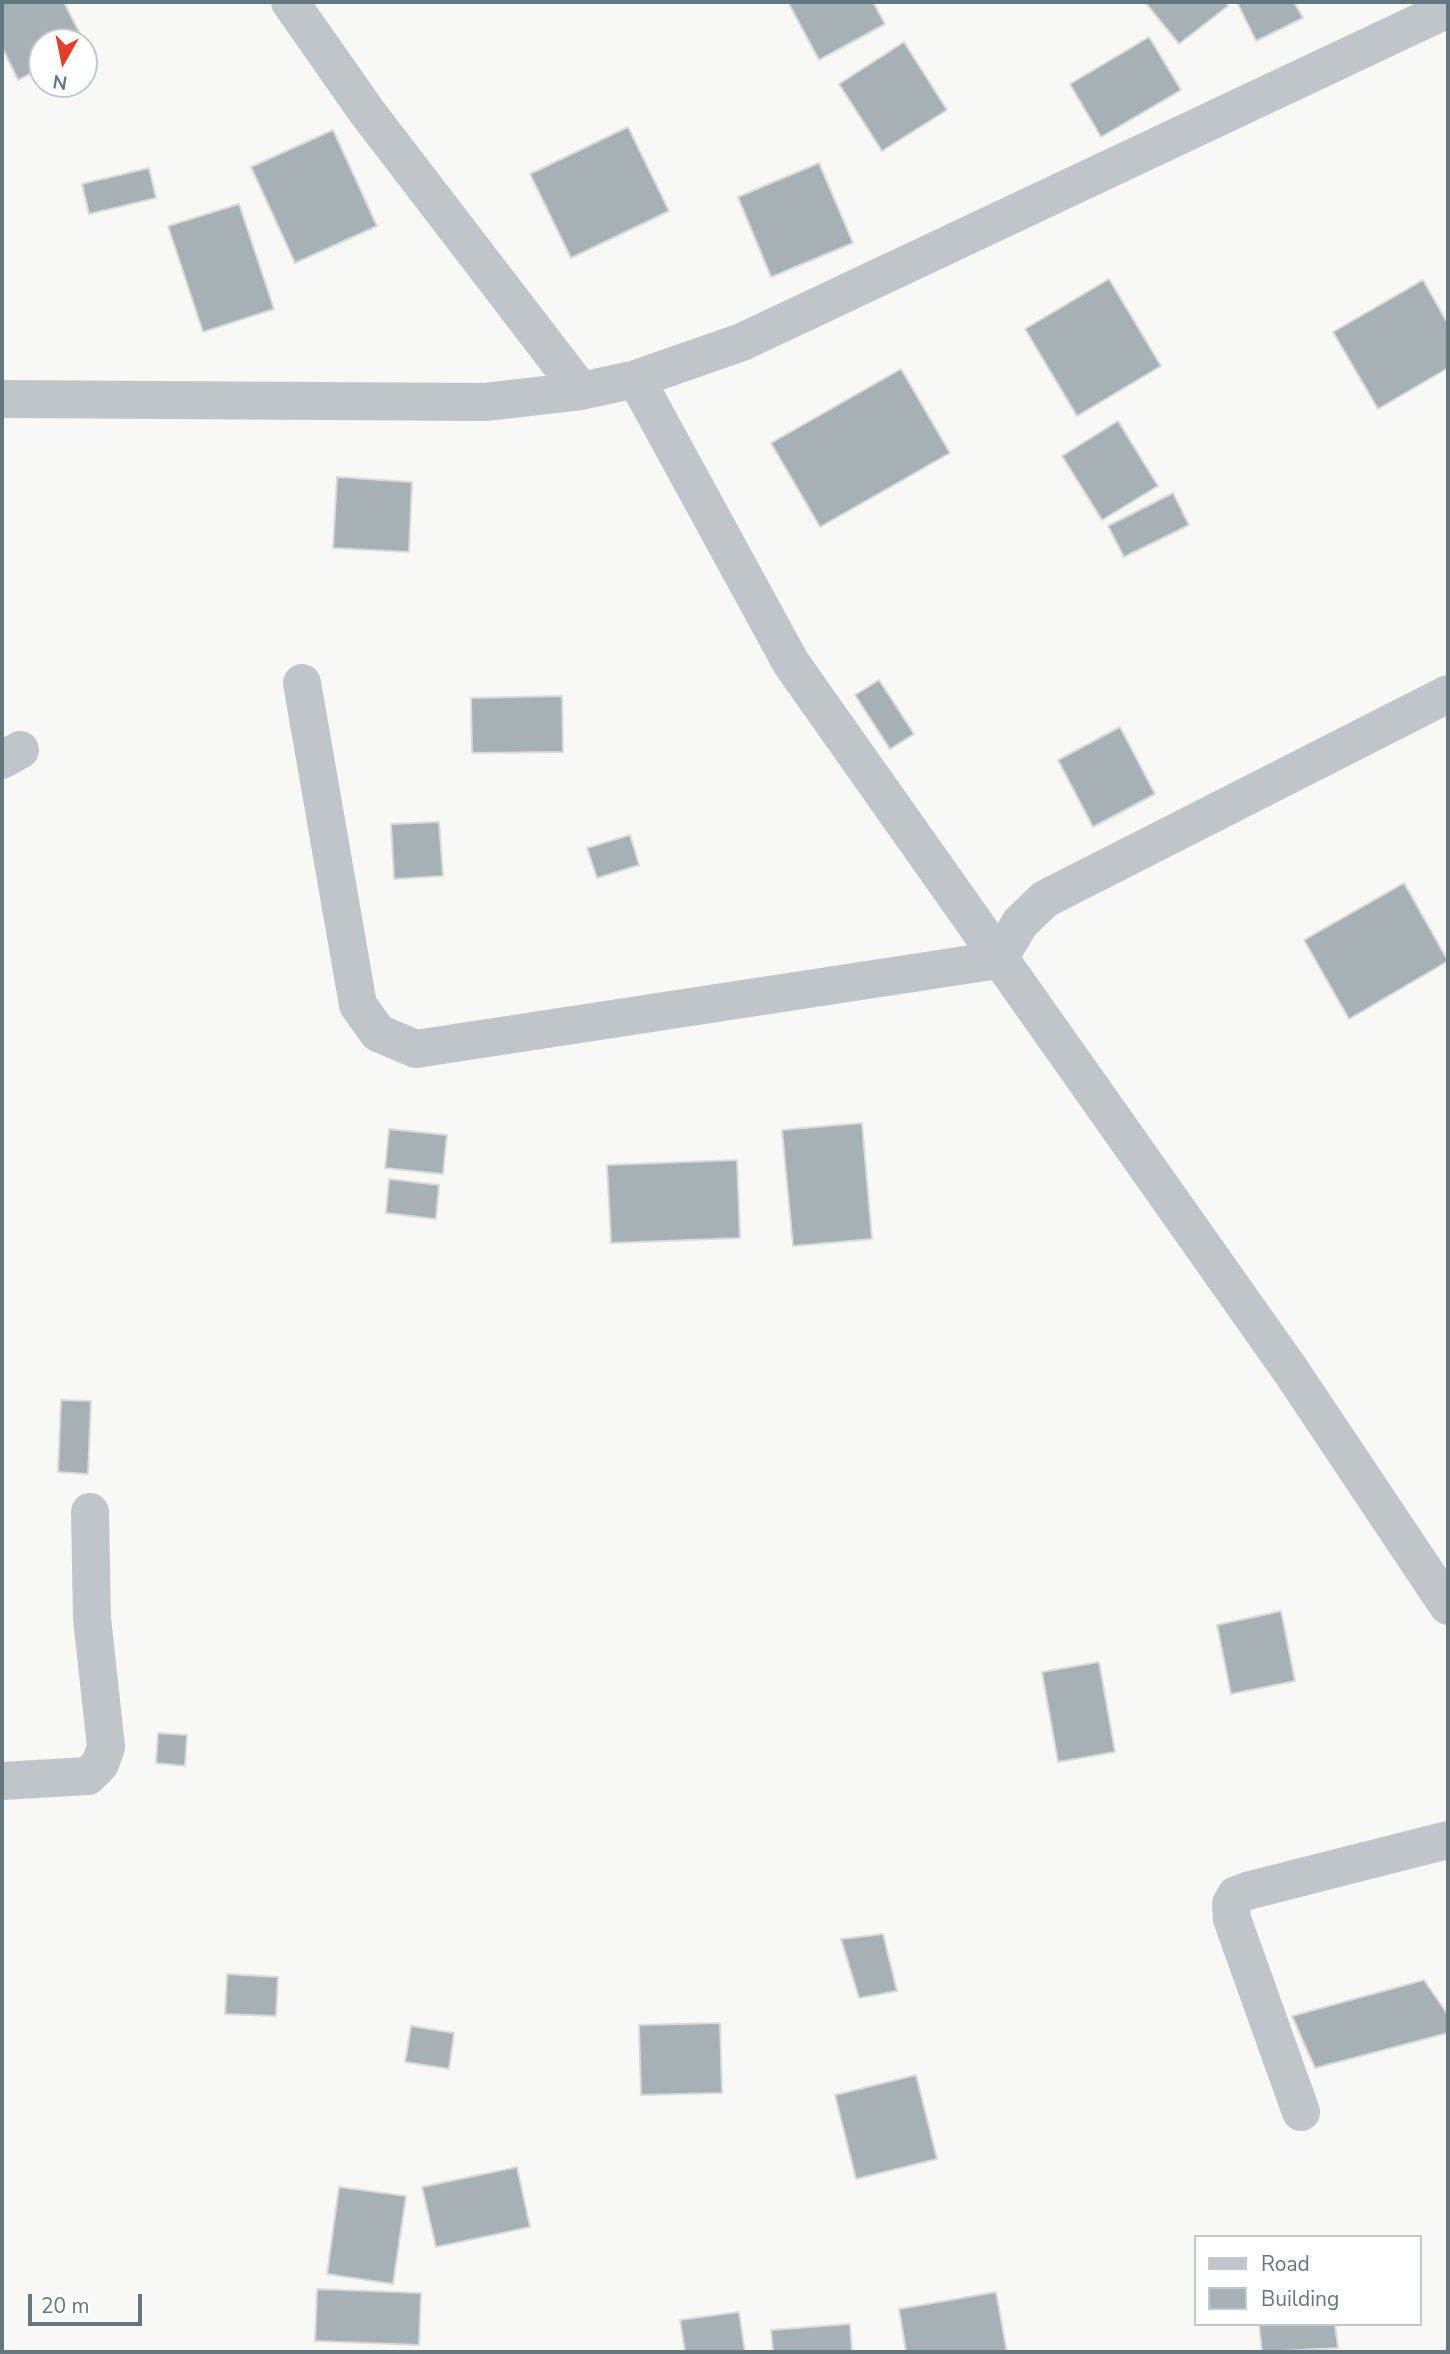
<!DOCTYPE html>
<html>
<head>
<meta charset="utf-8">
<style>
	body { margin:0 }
	#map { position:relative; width:1450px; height:2354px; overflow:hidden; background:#f8f8f5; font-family:"Nunito Sans",sans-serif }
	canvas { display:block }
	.frame { position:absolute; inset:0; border:4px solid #637781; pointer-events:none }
	.legend { position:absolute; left:1194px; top:2235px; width:228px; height:91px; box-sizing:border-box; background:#fff; border:2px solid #c1c9cd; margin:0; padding:9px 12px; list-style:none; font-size:21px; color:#637781 }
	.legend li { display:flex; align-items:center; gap:14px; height:35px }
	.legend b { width:35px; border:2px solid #c1c9cd }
	.north { position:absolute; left:28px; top:28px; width:70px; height:70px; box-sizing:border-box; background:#fff; border:2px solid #c1c9cd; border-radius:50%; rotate:189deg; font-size:19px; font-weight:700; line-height:28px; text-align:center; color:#637781 }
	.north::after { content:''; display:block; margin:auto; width:24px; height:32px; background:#e53e28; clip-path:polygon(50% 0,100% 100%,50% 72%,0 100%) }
	.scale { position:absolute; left:28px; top:2294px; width:114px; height:32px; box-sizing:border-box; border:4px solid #637781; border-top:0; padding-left:9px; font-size:21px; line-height:24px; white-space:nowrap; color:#637781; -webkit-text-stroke:5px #fff; paint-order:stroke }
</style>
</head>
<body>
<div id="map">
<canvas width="1450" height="2354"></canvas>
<div class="frame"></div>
<ul class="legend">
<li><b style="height:9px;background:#bfc5c8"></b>Road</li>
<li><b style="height:19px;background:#a6b1b5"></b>Building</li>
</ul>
<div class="north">N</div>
<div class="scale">20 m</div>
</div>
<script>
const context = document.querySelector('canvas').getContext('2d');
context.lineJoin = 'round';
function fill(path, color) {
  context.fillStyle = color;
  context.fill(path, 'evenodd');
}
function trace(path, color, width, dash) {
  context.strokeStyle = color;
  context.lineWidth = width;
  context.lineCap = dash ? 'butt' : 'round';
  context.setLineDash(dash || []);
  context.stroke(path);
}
const building = new Path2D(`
	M2,2H64L84,42H42V68L18,80L2,47Z
	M788,2H873L885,24L819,60Z
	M1145,2H1225L1228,6L1179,44Z
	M1237,2H1294L1303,18L1256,41Z
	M1149,37L1181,90L1101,137L1070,84Z
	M904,42L947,110L882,151L839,84Z
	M628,127L669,211L571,258L530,174Z
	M333,130L377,226L295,263L251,167Z
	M819,163L853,243L771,277L738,197Z
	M149,168L156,198L89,214L82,184Z
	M239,204L274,309L203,332L168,226Z
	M1109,279L1161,366L1077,416L1025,329Z
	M1423,280L1448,324V368L1378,409L1333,332Z
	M901,369L950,453L820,527L771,443Z
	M1118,421L1158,486L1102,520L1062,456Z
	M337,477L412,482L409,552L333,548Z
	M1173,493L1189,525L1124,557L1108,526Z
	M879,680L914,734L890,749L855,695Z
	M562,696L563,752L472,753L471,698Z
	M1120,727L1155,794L1093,827L1058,760Z
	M439,822L443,876L394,879L391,824Z
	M630,835L639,865L597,878L587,848Z
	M1404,883L1448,961L1349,1019L1304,940Z
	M862,1123L872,1239L793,1246L782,1130Z
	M389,1129L447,1135L443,1174L385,1168Z
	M737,1160L740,1238L611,1243L607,1165Z
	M389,1179L439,1185L436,1219L386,1213Z
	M61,1400L91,1401L88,1474L58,1472Z
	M1281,1611L1295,1681L1231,1694L1217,1625Z
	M1099,1662L1115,1752L1058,1762L1042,1672Z
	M158,1733L187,1735L185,1766L156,1763Z
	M883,1934L897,1991L859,1998L841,1939Z
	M227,1974L278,1977L276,2016L225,2014Z
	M1424,1980L1448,2015V2033L1315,2068L1292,2016Z
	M720,2023L722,2093L641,2095L639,2025Z
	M411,2026L454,2033L449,2069L405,2062Z
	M916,2075L937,2159L856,2179L835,2095Z
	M517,2167L530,2227L436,2247L422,2187Z
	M339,2187L406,2196L393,2284L327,2274Z
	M317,2289L421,2293L419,2345L315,2341Z
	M996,2292L1007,2352H906L899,2309Z
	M739,2312L745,2352H685L680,2320Z
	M850,2324L852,2352H773L771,2330Z
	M1259,2324H1335L1338,2348L1262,2352Z`);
fill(building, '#a6b1b5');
trace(building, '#dadad8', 2);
trace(new Path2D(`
	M290,2L367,112L581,391
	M636,379L791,663L1291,1371L1448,1606
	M2,399L485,402L581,391L636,379L742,342L1448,9
	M302,683L358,1005L378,1033L416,1049L998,960L1020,923L1045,899L1448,694
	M2,760L20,750
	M2,1781L88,1776L100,1764L106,1747L92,1618L90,1512
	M1301,2112L1232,1919L1231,1904L1236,1895L1247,1891L1448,1840`), '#bfc5c8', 38);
</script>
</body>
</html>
